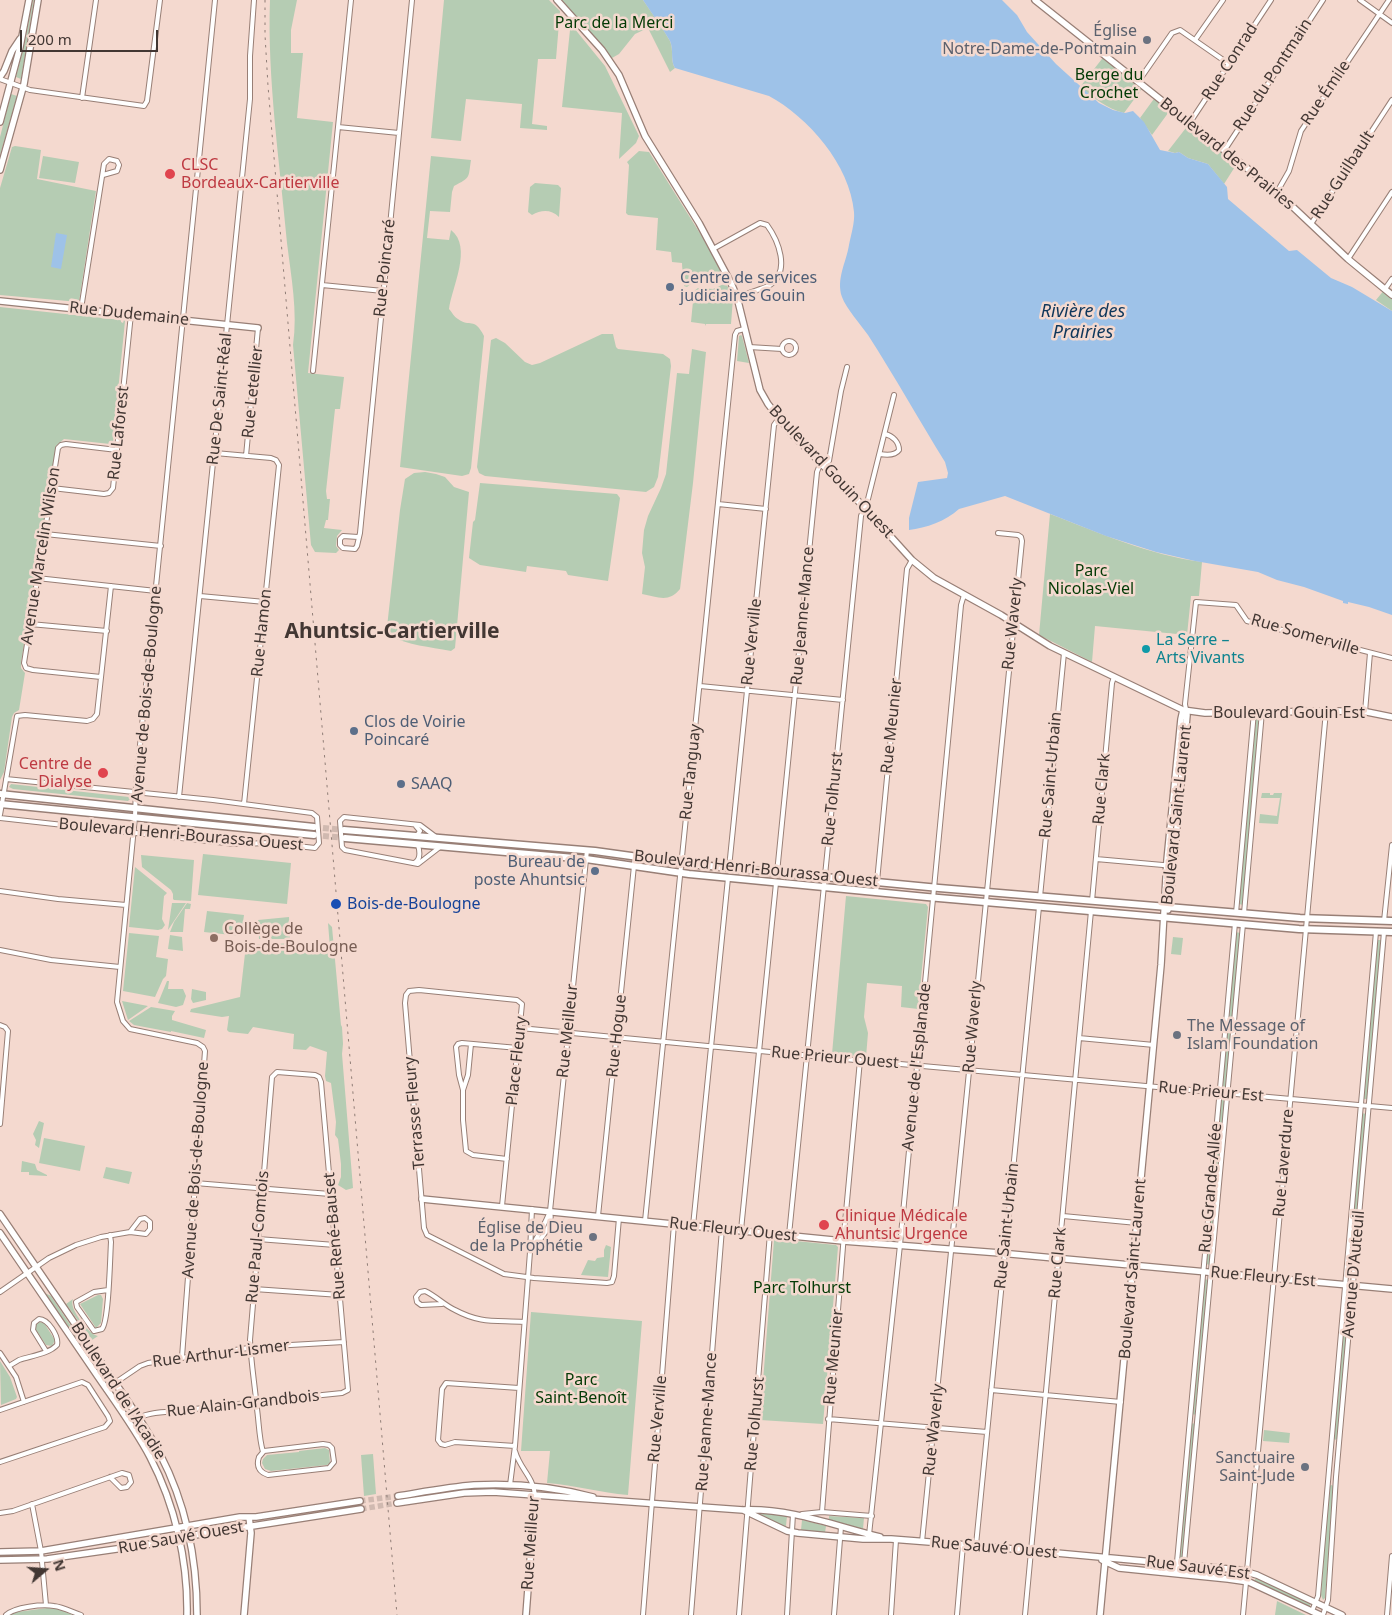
<!DOCTYPE html>
<html>
<head>
<meta charset="utf-8">
<style>
	body { margin:0 }
	#map { position:relative; width:1392px; height:1615px; overflow:hidden; background:#f4d9cf; font-family:"Noto Sans",sans-serif }
	canvas { display:block }
	.north { position:absolute; left:20px; top:1545px; width:50px; height:50px; -webkit-text-stroke:4px #f4d9cf; paint-order:stroke; rotate:72deg; font-size:14px; font-weight:700; line-height:20px; text-align:center; color:#423733 }
	.north::after { content:''; display:block; margin:auto; width:18px; height:22px; background:#423733; clip-path:polygon(50% 0,100% 100%,50% 72%,0 100%) }
	.scale { position:absolute; left:20px; top:30px; width:138px; height:22px; box-sizing:border-box; border:2px solid #423733; border-top:0; padding-left:6px; font-size:15px; line-height:18px; white-space:nowrap; color:#423733; -webkit-text-stroke:4px #f4d9cf; paint-order:stroke }
</style>
</head>
<body>
<div id="map">
<canvas width="1392" height="1615"></canvas>
<div class="north">N</div>
<div class="scale">200 m</div>
</div>
<script>
const context = document.querySelector('canvas').getContext('2d');
context.lineJoin = 'round';
function fill(path, color) {
  context.fillStyle = color;
  context.fill(path, 'evenodd');
}
function trace(path, color, width, dash) {
  context.strokeStyle = color;
  context.lineWidth = width;
  context.lineCap = dash ? 'butt' : 'round';
  context.setLineDash(dash || []);
  context.stroke(path);
}
function label(font, color, halo, rows, align = 'center') {
  context.font = font + ' "Noto Sans",sans-serif';
  context.lineWidth = 5;
  context.setLineDash([]);
  context.textBaseline = 'middle';
  context.strokeStyle = halo;
  context.fillStyle = color;
  for (const [text, x, y, turn = 0] of rows) {
    context.save();
    context.translate(x, y);
    context.rotate((+turn || 0) * Math.PI / 180);
    context.textAlign = isNaN(turn) ? turn : align;
    if (halo) context.strokeText(text, 0, 0);
    context.fillText(text, 0, 0);
    context.restore();
  }
}
fill(new Path2D(`
	M33,0H34L21,79L16,77L25,42Z
	M270,0H297L291,30V53H303L297,118L333,122L308,373L344,377L340,409H335L326,491L327,499H330L328,520H326L324,528L342,530L337,536L336,546L339,550L336,553L315,552L311,545L293,345C298,312 291,276 287,243C280,164 267,78 270,0Z
	M444,0H549L560,11L556,59H538L532,124L547,126V130L520,128L522,104L466,99L461,141L431,138Z
	M562,0H643C652,13 662,27 670,41C674,50 670,60 675,68L670,72L648,28L635,34L619,54L612,58Z
	M574,28L605,66L639,136L636,143L619,159L622,113L562,107L570,30Z
	M1105,55L1144,86L1124,113C1106,108 1094,98 1080,87Z
	M11,94L17,96L0,155V137Z
	M1156,96L1171,109L1152,135L1140,118Z
	M1189,124L1238,162L1224,184L1208,164L1188,158L1179,152L1175,153L1168,151Z
	M15,146L41,150L37,179L96,191L79,302L0,295V188L12,147Z
	M639,151L649,152L701,235L720,269V273L706,280L692,283L687,287L684,286C685,277 682,272 682,263L672,262L671,252L656,250L658,218L628,215L626,213L629,165L627,162Z
	M43,156L79,162L75,183L39,178Z
	M431,156L471,160C468,179 471,177 454,186L452,192L450,212L430,211L427,238L449,240L451,230C473,247 452,287 449,309C452,312 454,317 458,319C470,328 474,316 484,336L471,468L469,474L462,476L400,467Z
	M535,183L558,185L561,188L559,217C551,209 541,210 532,215L528,212L530,187Z
	M726,283L733,298L731,324H706V326L705,324L691,322L694,291L698,288L713,289Z
	M1385,289L1392,295V311L1376,300Z
	M0,307L121,320V322L123,323L124,320L125,321L113,442L110,444L64,439L56,446L21,663V668L25,673L19,710L14,713L12,717L4,772L0,780Z
	M602,334H613L616,347L618,349L663,354L670,359L671,366L658,477L654,487L646,492L485,476L479,473L477,467L491,340L496,338L505,343L525,362L532,365L540,363Z
	M741,335L742,336L749,363L737,361L739,336Z
	M692,349L706,352L693,483L680,589C669,603 658,597 642,594L645,567L642,553L644,530L648,516L661,488L666,474L677,373L689,374Z
	M425,472L436,474L445,477L454,487L469,492L455,648L451,651C429,647 409,645 389,636L387,627L400,510L405,479L414,473Z
	M480,483L617,494L620,498L608,581L568,575L566,571L527,566L526,572L480,565L469,558L473,522L475,520Z
	M1050,514C1100,533 1149,555 1202,562L1199,596H1191L1187,635L1095,626L1092,662L1039,635Z
	M1258,717L1260,720L1243,905L1239,904L1256,719Z
	M11,784L129,797L130,799L128,801L13,789L9,787Z
	M1262,793H1270V795H1273L1274,793H1282L1278,824L1259,823L1260,814L1277,816L1280,798H1261Z
	M203,854L291,863L287,904L198,895Z
	M141,855L194,860L191,901L174,900V899L173,900V894L171,890L142,867Z
	M135,867L167,893L164,896L162,919L165,925L162,929L158,930L129,927Z
	M846,896L926,904L928,907L918,1009L901,1007L902,986L867,983L864,1017L868,1033L866,1057L832,1054Z
	M172,903H186L168,930Z
	M187,903L191,904L190,909H185L183,932H170L174,922Z
	M207,911L244,915L241,936L204,932Z
	M289,917L290,939H259L258,920Z
	M328,923L332,927L341,1025L342,1027L343,1044L342,1054L353,1188L346,1190L338,1185L341,1177V1164L338,1139L335,1135L336,1122L331,1083L326,1081L325,1076L327,1052L310,1046L306,1050L293,1049L294,1034L253,1027L248,1034L229,1032L227,1030L229,1016L222,1017L190,1012L191,1009L240,997L246,945L299,943L330,948Z
	M1236,932L1240,933L1226,1087L1222,1086Z
	M129,933L159,936L156,957L168,959L166,976L163,979L155,997L123,991Z
	M170,935L182,937L183,951L168,949Z
	M1173,937L1183,938L1181,955L1171,954Z
	M1377,940H1381L1367,1099H1363Z
	M167,981H169L168,989H183L186,996L183,1005L176,1007L158,1003Z
	M192,989L206,992V1000L193,1003L191,999Z
	M122,1001L148,1006L128,1020Z
	M151,1007L175,1011L172,1016V1020L206,1030L204,1038L171,1031V1032L134,1025L129,1021Z
	M1221,1100H1225L1210,1265L1206,1264Z
	M1362,1113L1366,1114L1352,1277H1348Z
	M39,1121L44,1123L39,1148L35,1145L36,1140L33,1134Z
	M44,1138L85,1146L80,1171L39,1163Z
	M22,1161L35,1164L37,1170L47,1175V1176L29,1175V1172H21Z
	M106,1167L132,1172L129,1184L103,1178Z
	M776,1239L836,1245L838,1247L823,1424L760,1420L774,1240Z
	M606,1245L611,1247L608,1277L581,1275L588,1260L595,1261L597,1258L604,1257V1250Z
	M1205,1279L1208,1280L1195,1414L1194,1415L1192,1413Z
	M45,1293L51,1296L95,1362L94,1363Z
	M1348,1294L1350,1297L1338,1438L1335,1440L1334,1438L1346,1296Z
	M98,1295H101L103,1299L101,1323L96,1328L80,1304Z
	M73,1299C72,1301 72,1304 73,1307C75,1315 90,1335 98,1336L92,1340L66,1304Z
	M531,1312L642,1321L628,1495C601,1493 575,1485 547,1483L550,1451H521Z
	M39,1322L44,1323L55,1340L52,1346L46,1345L36,1330L35,1326Z
	M0,1361L10,1377L17,1397L16,1399L1,1405Z
	M1193,1423L1195,1425L1182,1558H1179L1192,1424Z
	M1264,1430L1290,1433L1289,1443L1263,1441Z
	M325,1448L329,1450L330,1463L327,1465L271,1471L265,1469L262,1463L263,1459L267,1455L299,1452V1451Z
	M373,1454L376,1494L364,1496L361,1455Z
	M1332,1485L1334,1487L1325,1598L1323,1600L1321,1595L1329,1486Z
	M754,1512L787,1516L786,1526H782Z
	M829,1516L864,1518L863,1529L829,1520Z
	M802,1520L826,1526L825,1533L801,1530Z
	M1256,1578L1311,1604L1309,1607L1254,1581Z
	M1277,1601L1306,1615H1275Z
	M47,1608L58,1609L73,1615H10L17,1612Z`), '#b5ccb3');
fill(new Path2D(`
	M643,0H1002L1017,15L1027,32L1056,64L1099,103L1113,110L1125,113L1133,111L1144,122L1160,150L1175,153L1179,152L1188,158L1208,164L1227,187L1228,199L1289,251L1297,250L1331,278L1352,287L1392,311V615L1369,607L1348,602V604L1343,603V601L1304,587L1277,580L1258,572L1195,561L1156,552L1106,536L1005,496L959,509C946,521 926,528 909,530V518L918,482L947,478L948,473L945,462C919,420 895,377 868,335C861,325 846,308 842,297C836,279 846,263 849,245C851,235 855,222 854,212C850,165 808,117 769,96L675,68C670,60 674,50 670,41C662,27 652,14 643,0Z
	M56,233L67,235L61,269L51,267Z`), '#9ec2e8');
trace(new Path2D(`
	M360,1501L398,1496
	M361,1509L397,1503`), '#d0b9b0', 5.5, [5.5, 3]);
trace(new Path2D(`
	M314,827L344,830
	M314,835L345,838`), '#d0b9b0', 6, [6, 3]);
const street = new Path2D(`
	M1360,0L1392,23
	M1195,40L1223,0
	M0,79L30,90L144,106L147,101L160,0
	M1138,82L1172,33L1180,30L1229,64
	M82,98L96,0
	M1189,124L1271,0
	M338,127L399,133
	M1224,151L1323,0
	M1277,192L1289,171L1301,131L1389,0
	M1311,224L1392,100
	M713,249L760,223L767,225C778,240 791,271 770,285C760,290 747,293 737,297
	M1348,259L1392,192
	M322,285L383,291
	M1385,289L1392,279
	M81,309L104,164L109,159L117,161L119,165L117,171L103,175
	M782 348a7 7 0 1 1 14 0a7 7 0 1 1-14 0Z
	M749,347L782,349
	M313,371L351,0
	M215,453L271,458L276,460L279,465L244,804
	M880,454C886,455 895,456 899,450C899,442 893,436 885,434
	M246,456L258,328
	M52,488L104,494L109,493L113,488L131,314
	M718,504L766,509
	M45,534L161,546
	M358,537L343,536L340,539V545L343,548L355,549L357,546L360,533L412,0
	M37,578L156,591
	M200,596L265,602
	M30,624L107,631
	M101,677L33,670L26,668L24,663L58,448L61,445L66,444L117,450
	M700,686L843,700
	M1186,710L1185,704L1196,602L1236,605L1247,621L1392,658
	M1365,712L1370,653
	M179,797L250,99V56L254,0
	M0,815L17,716L25,715L87,721L93,719L97,714L111,586
	M0,818L235,844L271,843L315,848L319,843L317,817L312,813L213,800L6,779
	M415,825L420,831L416,837
	M436,837L420,825L344,817L340,821L342,847L345,850L418,864L440,847
	M1096,859L1174,866
	M414,863C421,860 420,852 418,845
	M729,868L774,425L779,418
	M777,873L817,472L819,467L829,461L841,391L847,367
	M0,891L58,899L126,905
	M876,892L907,569L912,560
	M1040,897L1064,653
	M1092,901L1112,683L1114,677
	M1236,913L1254,712
	M1244,913L1262,712
	M1384,921L1392,845
	M0,950L51,960L120,967
	M0,1025L5,1027L8,1031L0,1124
	M520,1028L833,1058L1392,1108
	M1079,1038L1154,1045
	M463,1090L468,1075L471,1044
	M507,1159L473,1155L466,1151L463,1120V1090L459,1075L456,1047L458,1044L462,1043L518,1048
	M195,1183L330,1194
	M502,1206L522,1004L517,1000L419,990L409,991L406,995L405,1003L424,1228L427,1235L504,1274L534,1278L607,1283L612,1282L614,1276L619,1218
	M598,1216L635,856
	M1063,1216L1137,1223
	M645,1221L735,335L737,331L744,329
	M693,1226L728,878
	M741,1230L776,883
	M789,1235L861,516L868,499L894,395
	M258,1239L335,1245
	M533,1249C541,1238 554,1225 550,1212
	M530,1252C535,1238 545,1226 550,1211L587,850
	M254,1289L340,1295
	M108,1290L94,1292L76,1302L77,1307L94,1331L102,1329C109,1321 110,1257 111,1242L110,1235
	M0,1292L49,1258L76,1245L101,1237L130,1232L146,1234L150,1229V1222L145,1218L140,1219L130,1232
	M442,1304L421,1305L417,1302L416,1297L420,1292L425,1291C436,1296 444,1305 455,1310C481,1324 496,1320 524,1322
	M0,1353L16,1377L24,1402
	M182,1357L205,1051L203,1047L197,1043L130,1029L123,1021L117,1002L135,817L136,785L215,0
	M9,1366L19,1360C30,1356 49,1354 57,1345C59,1336 48,1319 39,1319L34,1323L33,1330L46,1351
	M106,1389L140,1366L148,1363L255,1347L344,1342
	M991,1390L1121,1402
	M0,1410L82,1382L88,1385L108,1416L110,1421L105,1427L0,1462
	M138,1418C149,1412 165,1412 177,1411C204,1408 230,1405 256,1402L264,1401L342,1393L348,1390L321,1082L319,1077L315,1075L277,1072L272,1077L250,1340C251,1363 255,1386 257,1409C259,1423 259,1438 263,1452
	M828,1419L987,1432
	M323,1444L329,1445L332,1448L334,1462L329,1468L268,1475C259,1472 256,1466 259,1457L264,1451Z
	M515,1446L455,1442L445,1445L441,1444L438,1440L442,1389L446,1383L519,1388
	M515,1451C520,1469 533,1476 535,1495
	M510,1485L515,1446L530,1252L532,1209
	M32,1504L41,1551L46,1605
	M822,1512L844,1234L860,1060
	M0,1513L13,1511L122,1473L129,1475L131,1482L127,1487L121,1488L110,1477
	M802,1514L822,1512L872,1516
	M869,1535L900,1245L961,605L964,595
	M922,1542L1022,541L1021,537L1018,535L998,533
	M976,1545L1039,907
	M1176,1573L1235,923
	M1183,1574L1243,924
	M1312,1611L1318,1596L1376,932
	M6,1615C15,1607 42,1604 54,1606C63,1607 72,1612 81,1615
	M643,1615L674,1224
	M691,1615L722,1229
	M739,1615L770,1233
	M787,1615L793,1514
	M834,1615L841,1527
	M891,1615L896,1540
	M957,1615L963,1545
	M1025,1615L1091,911
	M1243,1615L1326,711
	M1323,1615L1328,1600L1336,1477L1384,932
	M1387,1615L1392,1556`);
const secondary = new Path2D(`
	M557,0L602,50L619,75L645,136L699,223L731,283L737,297L760,390L768,404L791,433L864,507L912,560L934,578L1001,615L1050,646L1183,710L1205,713L1339,711L1367,712L1392,717
	M1035,0L1277,192L1348,259L1392,295
	M0,77L4,71L12,51L20,39
	M0,122L20,47L29,0
	M0,170L24,84L38,0
	M0,301L258,328
	M1168,910L1173,872L1187,715L1186,710
	M422,1199L843,1241L1000,1253L1392,1289
	M0,1214C31,1259 61,1304 92,1349C115,1384 141,1417 160,1454C186,1504 197,1559 197,1615
	M0,1233C30,1277 60,1321 90,1365C110,1395 133,1425 150,1457C175,1505 188,1561 187,1615
	M398,1496C423,1492 449,1487 474,1485C513,1483 556,1487 593,1497
	M397,1503L464,1493L493,1492L743,1510C791,1508 835,1526 880,1537
	M743,1510L787,1531L798,1533L863,1539H891L981,1546L1240,1570L1257,1575L1342,1615
	M0,1552L41,1551L240,1517H256L360,1501
	M0,1560L47,1559L172,1541L195,1535L361,1509
	M1102,1560L1119,1568L1228,1579L1249,1582L1320,1615
	M244,1615L251,1533L249,1517
	M526,1615L535,1495
	M1100,1615L1161,965L1167,860L1181,719L1183,710`);
const primary = new Path2D(`
	M0,794L314,827
	M0,804L314,835
	M344,830L595,851L689,864L939,888L1300,918L1392,921
	M345,838L586,859L689,874L927,897L1299,929L1392,932`);
trace(street, '#987f76', 6);
trace(secondary, '#987f76', 8);
trace(primary, '#987f76', 9);
trace(street, '#fff', 4);
trace(secondary, '#fff', 5.5);
trace(primary, '#fff', 6);
trace(new Path2D(`
	M265,0V35L268,86L397,1615`), '#8f7d76', 1, [2.5, 5]);
for (const [x, y, r, color] of [
	[1147,40,5,"#6b7280"],
	[170,174,6,"#e0444e"],
	[670,287,5,"#5c6f8a"],
	[1146,649,5,"#0f9aa8"],
	[354,731,5,"#5c6f8a"],
	[103,773,6,"#e0444e"],
	[401,784,5,"#5c6f8a"],
	[595,871,5,"#5c6f8a"],
	[336,904,6,"#1a4fb4"],
	[214,938,5,"#8d6e63"],
	[1177,1035,5,"#6b7280"],
	[824,1225,6,"#e0444e"],
	[593,1237,5,"#6b7280"],
	[1305,1467,5,"#6b7280"]
]) {
  const dot = new Path2D();
  dot.arc(x, y, r, 0, 2 * Math.PI);
  context.fillStyle = color;
  context.fill(dot);
  trace(dot, '#f4d9cf', 2);
}
label('16px', '#033a05', '#f4d9cf', [
	["Parc de la Merci",614,23],
	["Berge du",1109,75],
	["Crochet",1109,93],
	["Parc",1091,571],
	["Nicolas-Viel",1091,589],
	["Parc Tolhurst",802,1288],
	["Parc",581,1380],
	["Saint-Benoît",581,1398]
]);
label('16px', '#5b616d', '#f4d9cf', [
	["Église",1137,31],
	["Notre-Dame-de-Pontmain",1137,49],
	["The Message of",1187,1026,"left"],
	["Islam Foundation",1187,1044,"left"],
	["Église de Dieu",583,1228],
	["de la Prophétie",583,1246],
	["Sanctuaire",1295,1458],
	["Saint-Jude",1295,1476]
], 'right');
label('16px', '#423733', '#f4d9cf', [
	["Rue Conrad",1230,62,-57],
	["Rue du Pontmain",1273,75,-57],
	["Rue Émile",1326,93,-56],
	["Boulevard des Prairies",1227,154,39],
	["Rue Guilbault",1343,175,-57],
	["Rue Poincaré",385,268,-84],
	["Rue Dudemaine",129,314,6],
	["Rue Letellier",253,392,-84],
	["Rue De Saint-Réal",220,399,-84],
	["Rue Laforest",119,433,-84],
	["Boulevard Gouin Ouest",831,472,47],
	["Avenue Marcelin Wilson",41,556,-81],
	["Rue Jeanne-Mance",803,616,-85],
	["Rue Waverly",1013,624,-84],
	["Rue Hamon",262,633,-84],
	["Rue Somerville",1305,635,16],
	["Rue Verville",752,642,-84],
	["Avenue de Bois-de-Boulogne",147,694,-85],
	["Boulevard Gouin Est",1289,713],
	["Rue Meunier",892,726,-84],
	["Rue Tanguay",691,772,-84],
	["Rue Saint-Urbain",1051,775,-85],
	["Rue Clark",1102,789,-85],
	["Rue Tolhurst",833,799,-84],
	["Boulevard Saint-Laurent",1177,815,-84],
	["Boulevard Henri-Bourassa Ouest",181,835,5],
	["Boulevard Henri-Bourassa Ouest",756,869,6],
	["Rue Waverly",973,1027,-85],
	["Rue Meilleur",568,1031,-84],
	["Rue Hogue",617,1036,-84],
	["Rue Prieur Ouest",835,1058,5],
	["Place Fleury",517,1061,-84],
	["Avenue de l'Esplanade",917,1067,-84],
	["Rue Prieur Est",1211,1092,5],
	["Terrasse Fleury",415,1113,-95],
	["Rue Laverdure",1284,1163,-85],
	["Avenue de Bois-de-Boulogne",196,1170,-86],
	["Rue Grande-Allée",1211,1188,-85],
	["Rue Saint-Urbain",1007,1226,-84],
	["Rue Fleury Ouest",733,1230,6],
	["Rue René-Bauset",335,1236,-95],
	["Rue Paul-Comtois",258,1237,-85],
	["Rue Clark",1058,1263,-85],
	["Boulevard Saint-Laurent",1133,1269,-85],
	["Avenue D'Auteuil",1354,1274,-85],
	["Rue Fleury Est",1263,1277,5],
	["Rue Arthur-Lismer",221,1354,-7],
	["Rue Meunier",834,1357,-85],
	["Boulevard de l'Acadie",118,1391,57],
	["Rue Alain-Grandbois",243,1404,-6],
	["Rue Verville",658,1419,-85],
	["Rue Jeanne-Mance",707,1422,-86],
	["Rue Tolhurst",755,1424,-85],
	["Rue Waverly",934,1430,-84],
	["Rue Sauvé Ouest",181,1538,-10],
	["Rue Meilleur",531,1543,-86],
	["Rue Sauvé Ouest",994,1548,5],
	["Rue Sauvé Est",1198,1568,7]
]);
label('16px', '#be3a42', '#f4d9cf', [
	["CLSC",181,165],
	["Bordeaux-Cartierville",181,183],
	["Centre de",92,764,"right"],
	["Dialyse",92,782,"right"],
	["Clinique Médicale",835,1216],
	["Ahuntsic Urgence",835,1234]
], 'left');
label('16px', '#4e5e75', '#f4d9cf', [
	["Centre de services",680,278],
	["judiciaires Gouin",680,296],
	["Clos de Voirie",364,722],
	["Poincaré",364,740],
	["SAAQ",411,784],
	["Bureau de",585,862,"right"],
	["poste Ahuntsic",585,880,"right"]
], 'left');
label('16px', '#0d838f', '#f4d9cf', [
	["La Serre –",1156,640],
	["Arts Vivants",1156,658]
], 'left');
label('16px', '#164399', '#f4d9cf', [
	["Bois-de-Boulogne",347,904]
], 'left');
label('16px', '#785e54', '#f4d9cf', [
	["Collège de",224,929],
	["Bois-de-Boulogne",224,947]
], 'left');
label('italic 18px', '#0f375b', '#f4d9cf', [
	["Rivière des",1083,312],
	["Prairies",1083,333]
]);
label('bold 21px', '#423733', '#f4d9cf', [
	["Ahuntsic-Cartierville",392,632]
]);
</script>
</body>
</html>
